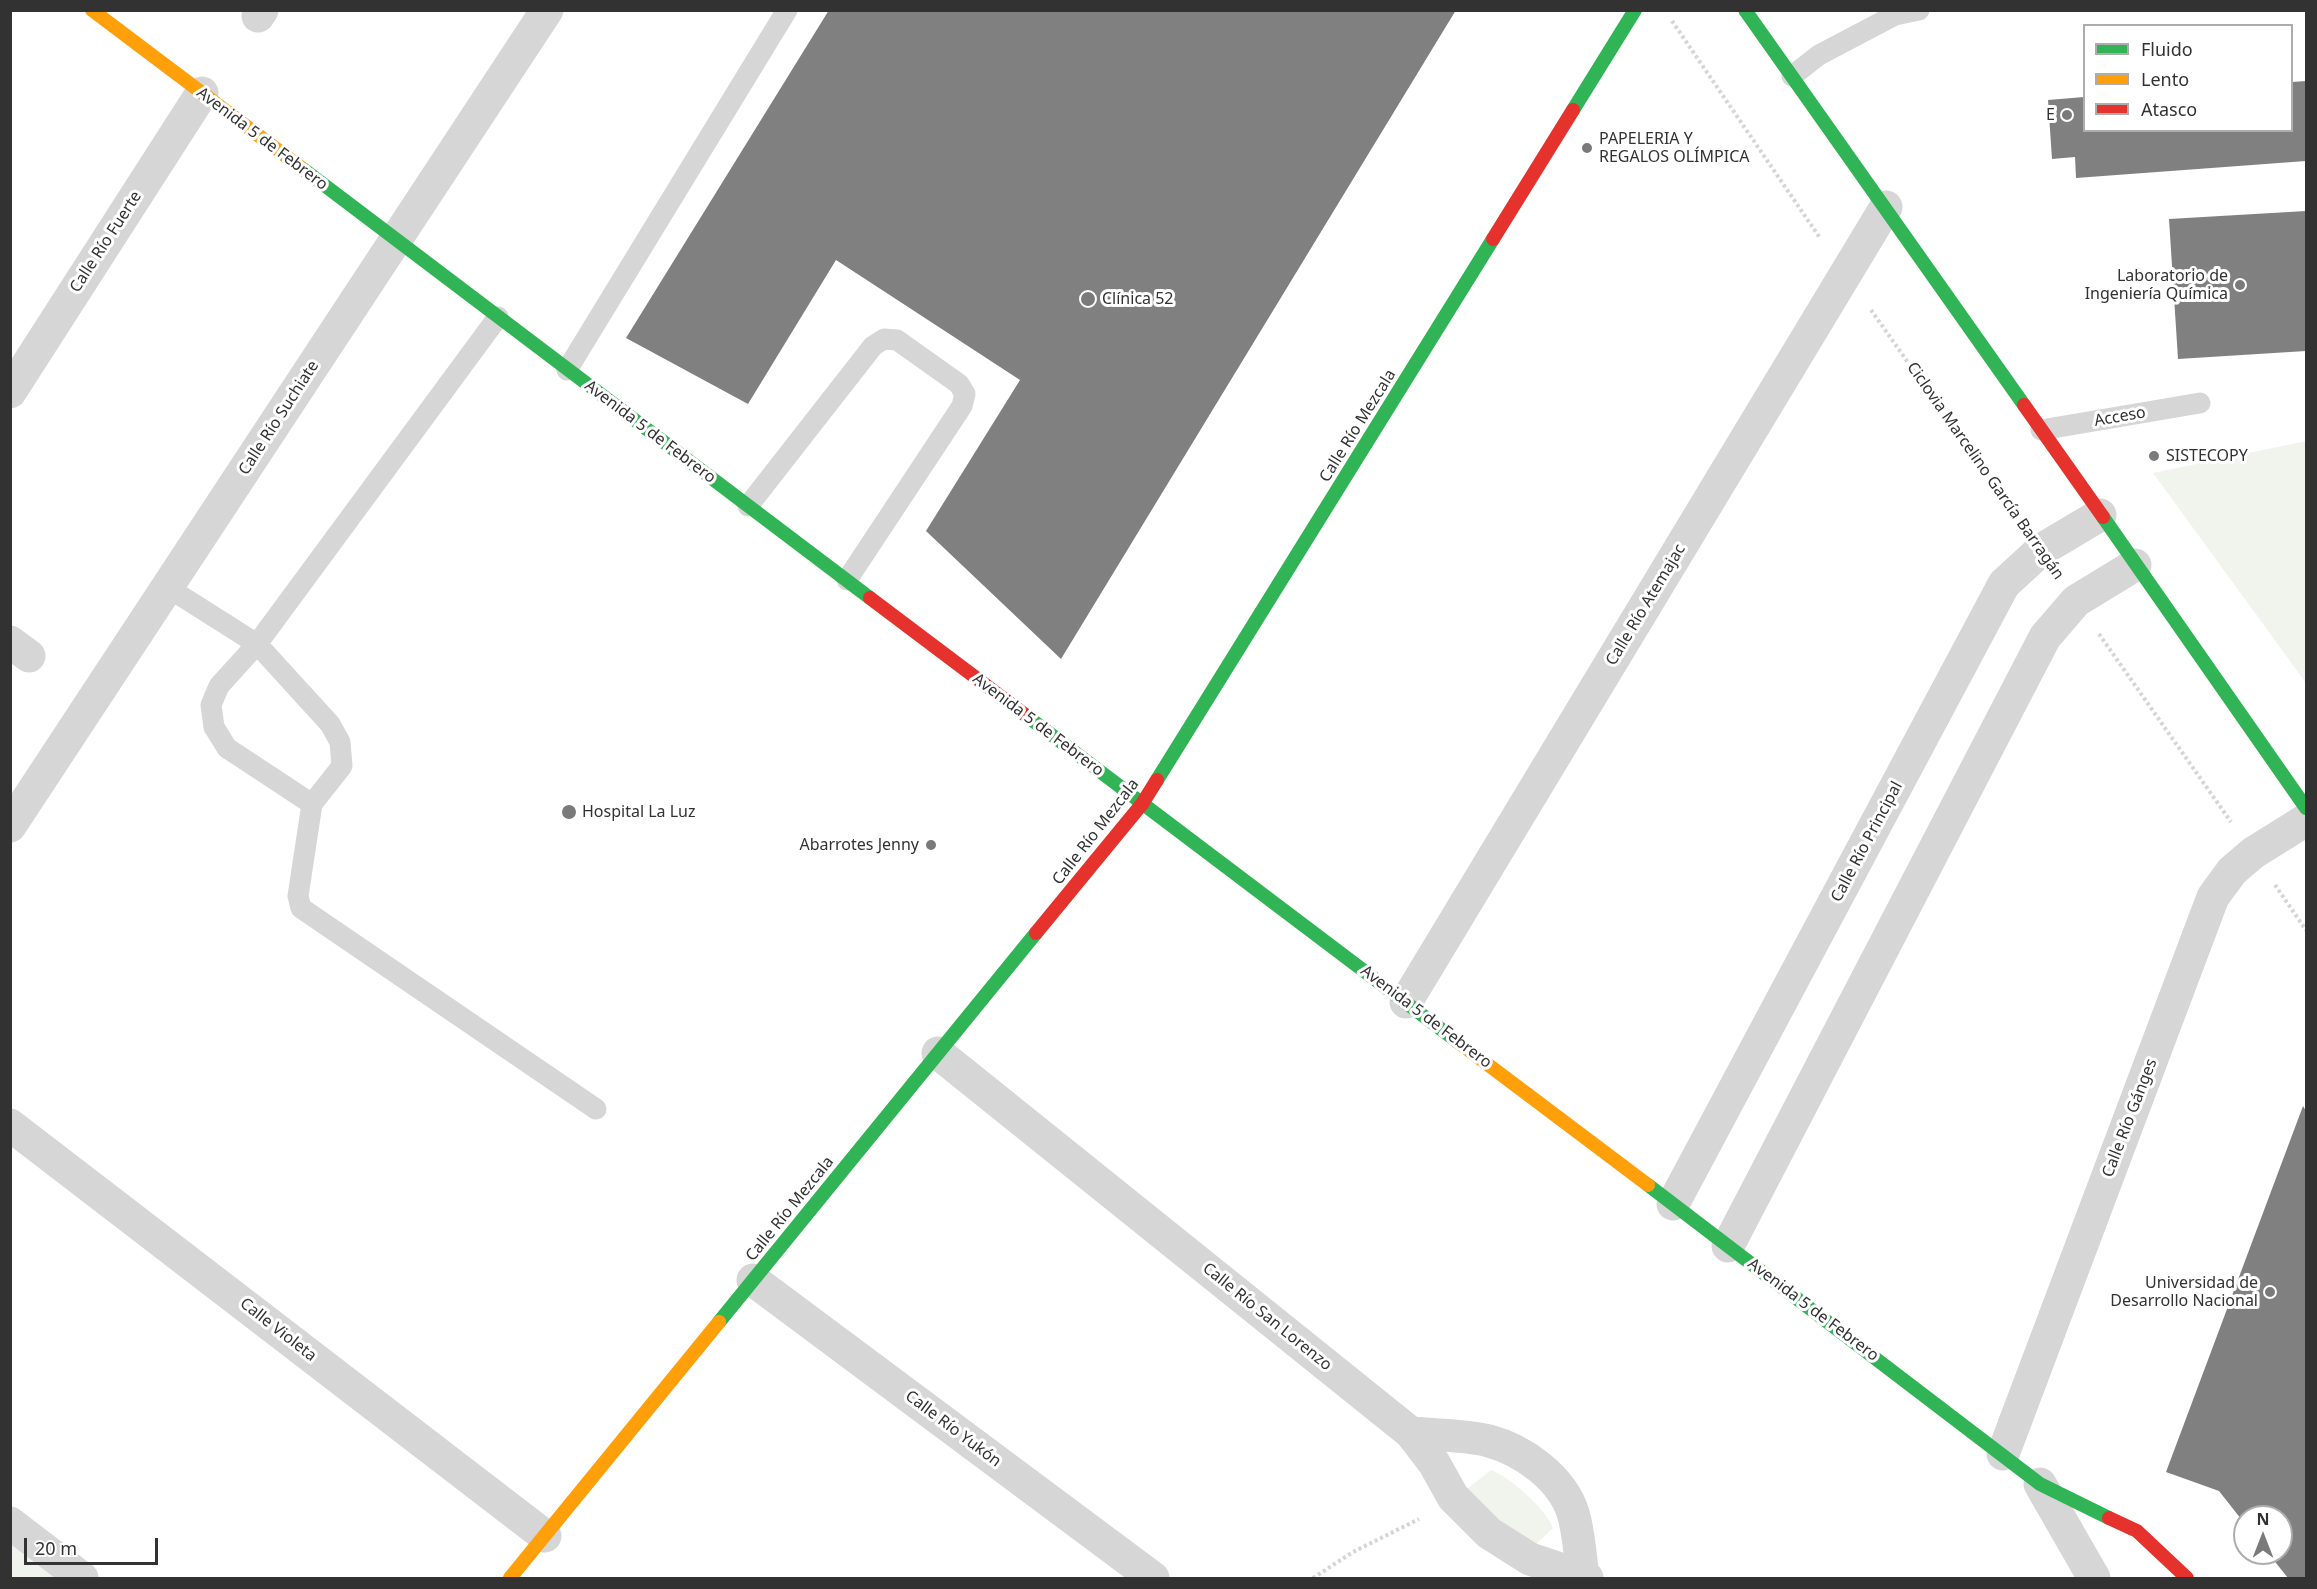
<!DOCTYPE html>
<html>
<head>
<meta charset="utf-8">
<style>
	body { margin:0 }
	#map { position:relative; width:2317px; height:1589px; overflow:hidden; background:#fff; font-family:"Noto Sans",sans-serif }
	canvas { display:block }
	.frame { position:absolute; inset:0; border:12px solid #323232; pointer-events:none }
	.legend { position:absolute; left:2083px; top:24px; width:210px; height:108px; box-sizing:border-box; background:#fff; border:2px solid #adadad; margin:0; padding:8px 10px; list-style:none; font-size:18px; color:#323232 }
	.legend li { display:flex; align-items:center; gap:12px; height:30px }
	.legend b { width:30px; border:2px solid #adadad }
	.north { position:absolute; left:2233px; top:1505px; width:60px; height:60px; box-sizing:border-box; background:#fff; border:2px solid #adadad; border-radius:50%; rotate:0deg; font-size:16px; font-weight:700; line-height:24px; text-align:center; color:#323232 }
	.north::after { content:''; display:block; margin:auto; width:21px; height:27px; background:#7a7a7a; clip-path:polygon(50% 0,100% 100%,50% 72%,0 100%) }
	.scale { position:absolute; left:24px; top:1538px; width:134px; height:27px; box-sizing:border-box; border:3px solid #323232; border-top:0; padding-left:8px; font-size:18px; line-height:21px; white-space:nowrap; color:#323232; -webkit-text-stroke:4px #fff; paint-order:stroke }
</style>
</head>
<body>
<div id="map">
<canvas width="2317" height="1589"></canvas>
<div class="frame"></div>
<ul class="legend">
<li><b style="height:8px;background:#30b455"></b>Fluido</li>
<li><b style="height:8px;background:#ff9f0a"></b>Lento</li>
<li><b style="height:8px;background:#e5322d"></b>Atasco</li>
</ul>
<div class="north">N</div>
<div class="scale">20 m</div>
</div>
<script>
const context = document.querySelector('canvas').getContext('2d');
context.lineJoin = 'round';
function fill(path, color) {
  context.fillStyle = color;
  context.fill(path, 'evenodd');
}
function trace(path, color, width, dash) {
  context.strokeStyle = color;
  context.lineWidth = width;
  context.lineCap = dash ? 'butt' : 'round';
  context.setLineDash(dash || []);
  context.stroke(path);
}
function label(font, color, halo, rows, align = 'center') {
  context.font = font + ' "Noto Sans",sans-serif';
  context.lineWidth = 6;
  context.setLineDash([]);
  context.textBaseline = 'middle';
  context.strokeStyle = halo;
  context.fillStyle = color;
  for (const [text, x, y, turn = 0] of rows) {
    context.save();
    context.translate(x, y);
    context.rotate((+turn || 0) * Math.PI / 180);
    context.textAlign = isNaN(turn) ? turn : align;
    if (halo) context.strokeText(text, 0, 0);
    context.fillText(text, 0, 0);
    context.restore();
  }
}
fill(new Path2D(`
	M2306,441V683L2153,473Z
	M1491,1470C1509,1476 1546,1509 1553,1528L1533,1547L1520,1545L1467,1489Z
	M10,1523L82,1578H11Z`), '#f1f4ed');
fill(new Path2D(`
	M829,10H1456L1061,659L926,531L1020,380L836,260L748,404L626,338Z
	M2306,81V161L2076,178L2075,157L2052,159L2048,100L2084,97V130H2292V82Z
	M2306,211V351L2178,359L2169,219Z
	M2303,1106L2306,1111V1578H2288L2268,1553H2281V1517H2245V1524L2219,1491L2166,1472Z`), '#808080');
trace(new Path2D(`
	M1672,21L1820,238
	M1871,310L2017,517
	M2099,634L2231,822
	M2275,885L2306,930
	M1313,1578L1353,1552L1419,1519`), '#d5d5d5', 4, [3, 3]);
trace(new Path2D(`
	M1792,76L1819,55L1895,15L1919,10
	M567,370L787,10
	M2041,430L2200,403
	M748,506L873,346L884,339L897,340L959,384L965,394L962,406L847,580
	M167,587L257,644L330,724L340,742L342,766L312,804L227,748L214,727L211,705L219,686L257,644L498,317
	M312,804L298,896L301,908L596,1109`), '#d6d6d6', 21);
trace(new Path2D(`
	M258,16L262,10
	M10,392L202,93
	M10,642L29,656
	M10,826L547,10
	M1406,1002L1886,207
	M938,1053L1411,1433L1434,1463L1453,1497L1489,1533L1530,1559L1587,1578
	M10,1125L545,1536
	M1673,1204L2004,584L2041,550L2100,515
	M1728,1246L2045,637L2076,601L2135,565
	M753,1280L1153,1578
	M1411,1433C1434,1435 1467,1435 1489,1441C1523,1450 1562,1478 1573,1513C1579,1533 1580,1556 1583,1576
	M2003,1454L2213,897L2232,871L2253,853L2306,820
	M2040,1484L2094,1578
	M10,1523L82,1578`), '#d6d6d6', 33);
trace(new Path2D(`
	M1745,10L2024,405
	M1573,110L1635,10
	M303,169L870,598
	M2103,517L2306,808
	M1024,714L1458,1042
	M1157,780L1493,239
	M1648,1185L2040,1484L2109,1518
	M719,1322L1036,933`), '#30b455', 14);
trace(new Path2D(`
	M92,10L303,169
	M1458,1042L1648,1185
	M510,1578L719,1322`), '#ff9f0a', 14);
trace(new Path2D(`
	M1493,239L1573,110
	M2024,405L2103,517
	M870,598L1024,714
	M1036,933L1142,804L1157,780
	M2109,1518L2137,1531L2187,1578`), '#e5322d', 14);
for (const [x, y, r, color] of [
	[2067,115,6,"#7a7a7a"],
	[1587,148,6,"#7a7a7a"],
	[2240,285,6,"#7a7a7a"],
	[1088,299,8,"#7a7a7a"],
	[2154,456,6,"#7a7a7a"],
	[569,812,8,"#7a7a7a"],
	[931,845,6,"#7a7a7a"],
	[2270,1292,6,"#7a7a7a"]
]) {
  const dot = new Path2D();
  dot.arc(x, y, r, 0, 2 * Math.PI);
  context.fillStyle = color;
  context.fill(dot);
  trace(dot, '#fff', 2);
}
label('16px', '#323232', '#fff', [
	["E",2055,115],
	["PAPELERIA Y",1599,139,"left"],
	["REGALOS OLÍMPICA",1599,157,"left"],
	["Laboratorio de",2228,276],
	["Ingeniería Química",2228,294],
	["Clínica 52",1102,299,"left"],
	["SISTECOPY",2166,456,"left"],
	["Hospital La Luz",582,812,"left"],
	["Abarrotes Jenny",919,845],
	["Universidad de",2258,1283],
	["Desarrollo Nacional",2258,1301]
], 'right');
label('16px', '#323232', '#fff', [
	["Avenida 5 de Febrero",262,139,37],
	["Calle Río Fuerte",106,242,-57],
	["Acceso",2120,417,-10],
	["Calle Río Suchiate",279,418,-57],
	["Calle Río Mezcala",1358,426,-58],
	["Avenida 5 de Febrero",650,432,37],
	["Ciclovia Marcelino García Barragán",1985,471,55],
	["Calle Río Atemajac",1646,605,-59],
	["Avenida 5 de Febrero",1038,725,37],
	["Calle Río Mezcala",1096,832,-52],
	["Calle Río Principal",1867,842,-62],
	["Avenida 5 de Febrero",1426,1017,37],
	["Calle Río Gánges",2130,1118,-69],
	["Calle Río Mezcala",790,1209,-51],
	["Avenida 5 de Febrero",1813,1310,37],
	["Calle Río San Lorenzo",1267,1317,39],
	["Calle Violeta",278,1330,38],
	["Calle Río Yukón",953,1429,37]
]);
</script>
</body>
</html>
